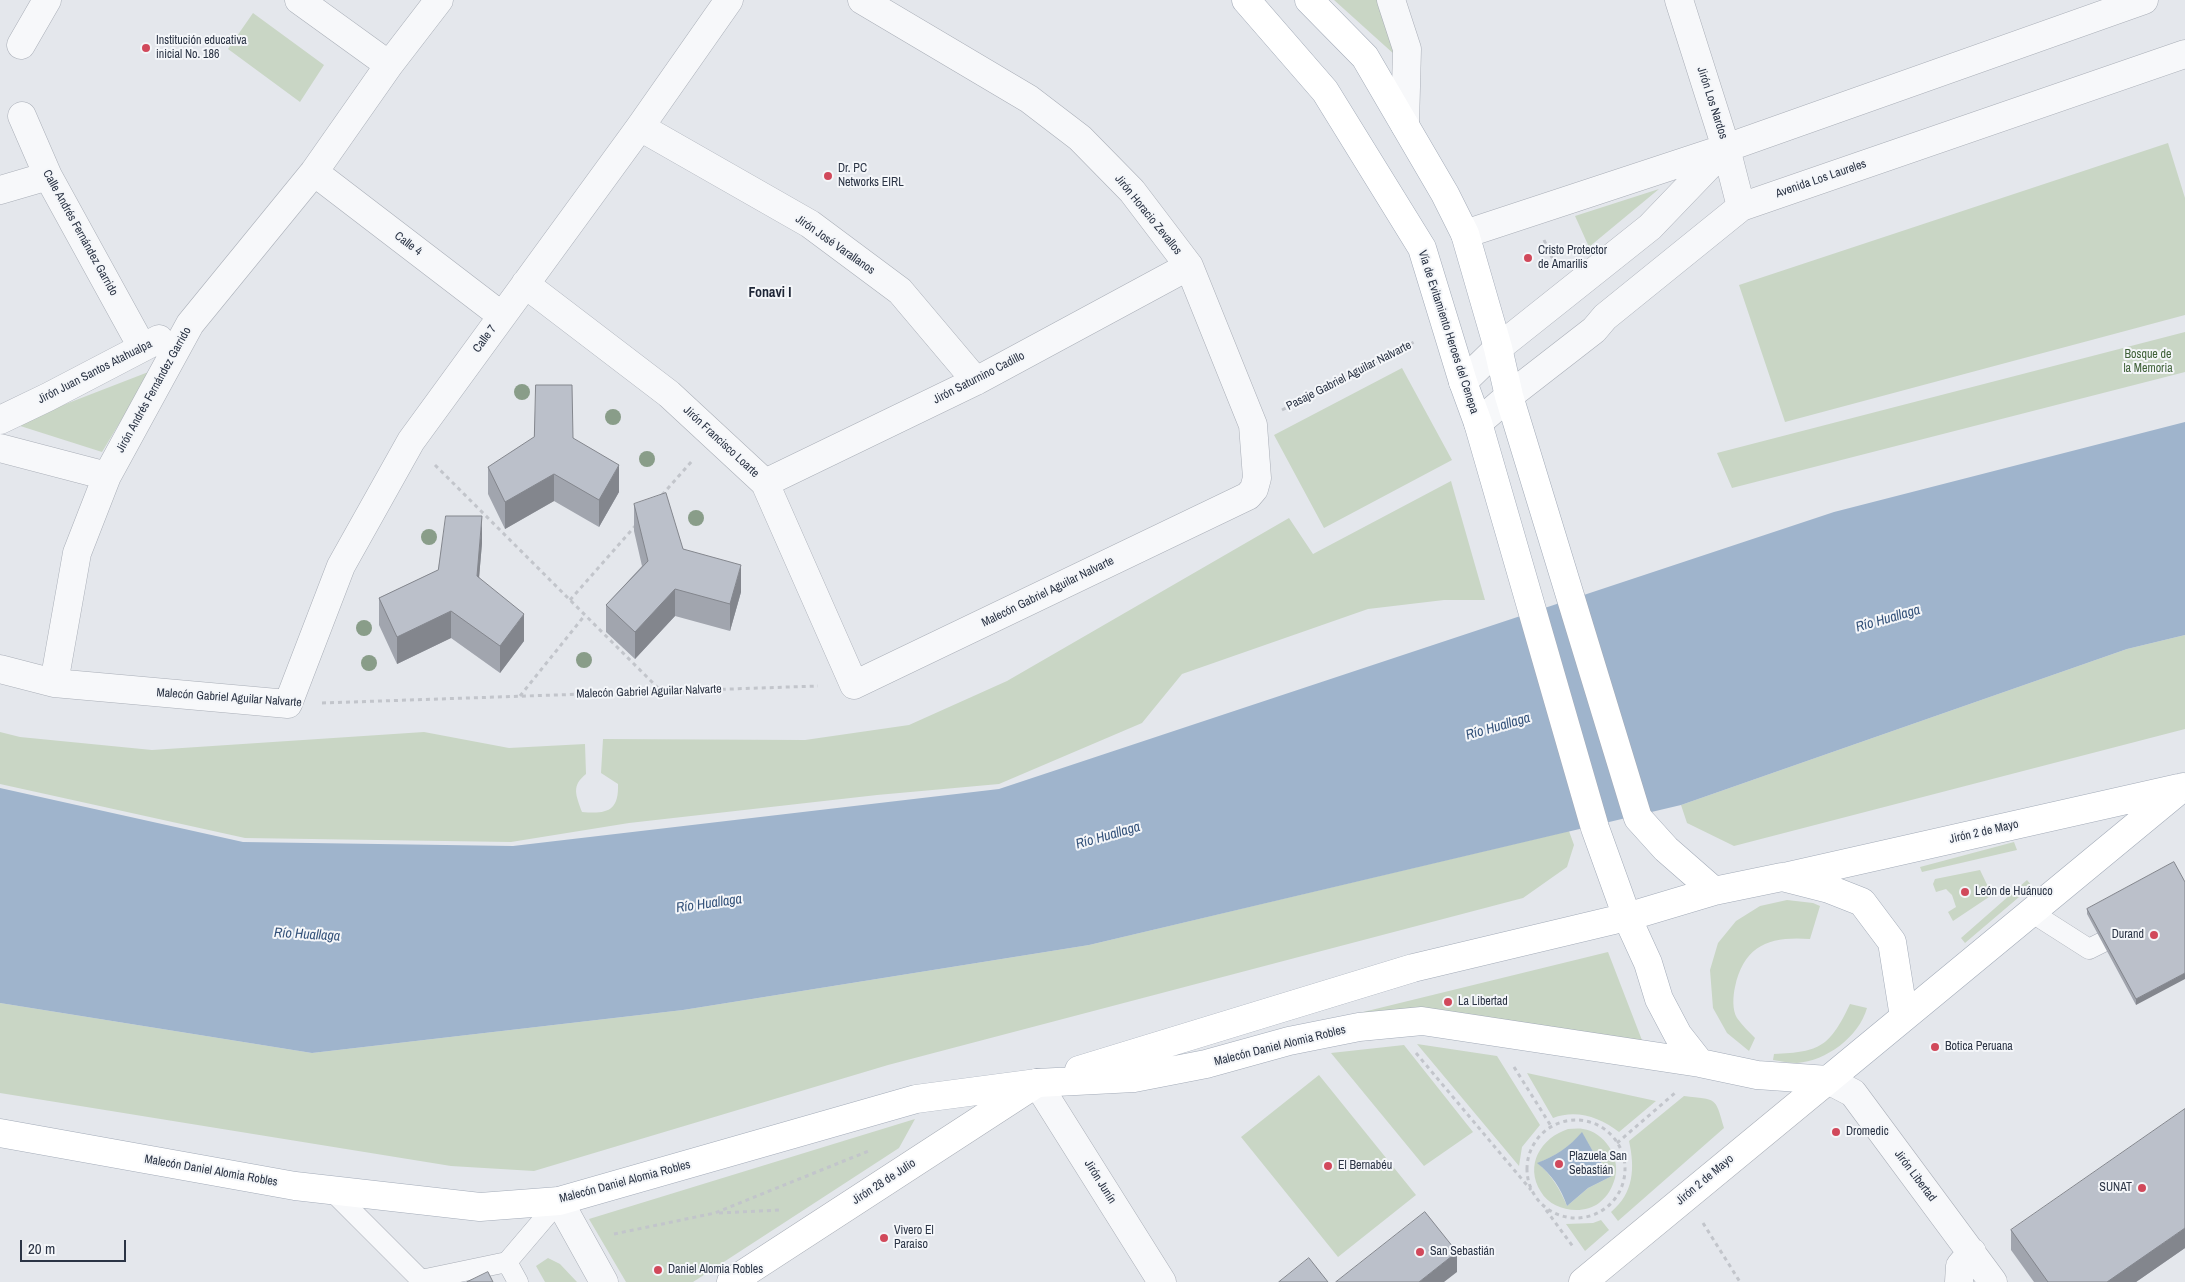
<!DOCTYPE html>
<html>
<head>
<meta charset="utf-8">
<style>
	body { margin:0 }
	#map { position:relative; width:2185px; height:1282px; overflow:hidden; background:#e4e7ec; font-family:"Archivo Narrow",sans-serif }
	canvas { display:block }
	.scale { position:absolute; left:20px; top:1240px; width:106px; height:22px; box-sizing:border-box; border:2px solid #2b3445; border-top:0; padding-left:6px; font-size:15px; line-height:18px; white-space:nowrap; color:#2b3445; -webkit-text-stroke:4px #f4f6f9; paint-order:stroke }
</style>
</head>
<body>
<div id="map">
<canvas width="2185" height="1282"></canvas>
<div class="scale">20 m</div>
</div>
<script>
const context = document.querySelector('canvas').getContext('2d');
context.lineJoin = 'round';
function fill(path, color) {
  context.fillStyle = color;
  context.fill(path, 'evenodd');
}
function trace(path, color, width, dash) {
  context.strokeStyle = color;
  context.lineWidth = width;
  context.lineCap = dash ? 'butt' : 'round';
  context.setLineDash(dash || []);
  context.stroke(path);
}
function label(font, color, halo, rows, align = 'center') {
  context.font = font + ' "Archivo Narrow",sans-serif';
  context.lineWidth = 4;
  context.setLineDash([]);
  context.textBaseline = 'middle';
  context.strokeStyle = halo;
  context.fillStyle = color;
  for (const [text, x, y, turn = 0] of rows) {
    context.save();
    context.translate(x, y);
    context.rotate((+turn || 0) * Math.PI / 180);
    context.textAlign = isNaN(turn) ? turn : align;
    if (halo) context.strokeText(text, 0, 0);
    context.fillText(text, 0, 0);
    context.restore();
  }
}
fill(new Path2D(`
	M1334,0H1379L1395,55Z
	M253,13L324,65L300,102L228,49Z
	M2168,143L2185,198V315L1785,422L1739,285Z
	M1659,189L1589,247L1575,216Z
	M2185,332V372L1732,488L1717,453Z
	M1402,368L1452,460L1324,528L1274,435Z
	M151,371L102,452L14,424Z
	M1451,481L1485,600H1444L1368,609L1182,674L1142,723L999,784L877,795L629,823L511,842L245,838L0,784V732L20,737L152,750L424,732L509,748L585,744L586,774C571,786 576,795 582,812C606,814 619,812 618,784L601,773L603,739L805,740L909,725L1007,681L1289,518L1313,554Z
	M2185,635V729L1734,846L1687,823L1681,805L2127,649Z
	M1569,831L1574,845L1567,867L1523,898L888,1065L534,1171L451,1166L0,1093V1003L312,1053L683,1010L1089,945Z
	M2014,842L2017,850L1922,872L1920,867Z
	M1980,870L1992,895L1953,921L1948,912L1956,907L1952,895L1946,889L1936,892L1933,884L1935,879Z
	M2027,880L2032,886L1965,943L1961,938Z
	M1787,900L1813,903L1820,906L1810,939C1770,936 1744,945 1735,987C1733,996 1732,1010 1737,1018C1742,1025 1749,1032 1755,1038L1749,1051L1727,1033L1713,1008L1710,970L1718,943L1736,921L1760,906Z
	M1608,952L1645,1048L1415,1010L1159,1062Z
	M1850,1004L1867,1008C1859,1037 1826,1061 1797,1063C1789,1063 1781,1061 1773,1060L1774,1054C1821,1052 1830,1046 1850,1004Z
	M1417,1044L1497,1056L1540,1125L1522,1147L1519,1166Z
	M1404,1045L1473,1132L1424,1166L1331,1053Z
	M1527,1073L1656,1101L1619,1132C1600,1117 1576,1109 1553,1118Z
	M1319,1075L1416,1195L1338,1257L1241,1137Z
	M1684,1096C1717,1100 1715,1096 1724,1128L1618,1221L1611,1212C1634,1193 1635,1168 1629,1141Z
	M915,1119L899,1148L693,1282H626L589,1219Z
	M1568,1129C1573,1129 1578,1128 1583,1129C1604,1132 1621,1157 1615,1178C1612,1188 1608,1196 1599,1203C1582,1216 1551,1210 1541,1192C1524,1165 1541,1138 1568,1129ZM1582,1133L1595,1155L1612,1176L1588,1188L1567,1206C1560,1189 1552,1176 1538,1163C1556,1156 1569,1147 1582,1133Z
	M1601,1220L1609,1230L1585,1251L1566,1224L1593,1223Z
	M548,1258L560,1264L577,1282H545L536,1266Z`), '#c9d6c5');
fill(new Path2D(`
	M2185,422V635L2127,649L1681,805L1089,945L683,1010L312,1053L0,1003V788L243,842L513,846L999,789L1834,512Z
	M1582,1132L1595,1155L1612,1176L1588,1188L1567,1206C1561,1188 1552,1175 1537,1163C1556,1156 1569,1147 1582,1132Z`), '#9fb4cc');
const lane = new Path2D(`
	M2031,912L2089,949L2103,942
	M331,1190L421,1280L507,1262L559,1201
	M507,1262L518,1282`);
const street = new Path2D(`
	M299,0L389,65
	M1391,0L1407,49L1405,125
	M1679,0L1726,148L1741,207
	M21,45L47,0
	M22,116L48,176L142,347
	M640,127L810,224L900,291L976,381
	M314,172L502,316
	M0,190L48,176
	M1465,234L1726,148L2144,0
	M525,284L669,394L765,483L854,685L1248,496L1254,489L1257,478L1253,425L1189,266L1132,191L1080,138L1029,99L862,0
	M1463,382L1498,348L1650,227L1723,151
	M0,420L48,397L159,339
	M1478,423L1509,396L1594,330L1605,317L1741,207L2185,54
	M0,448L107,476
	M765,483L976,381L1189,266
	M0,669L54,683L288,704L341,566L411,441L640,127L729,0
	M54,683L77,553L107,476L190,324L314,172L389,65L439,0
	M1828,1080L1853,1093L1993,1282
	M1037,1083L1162,1282
	M559,1201L604,1282
	M1959,1282L1960,1266L1972,1252`);
const secondary = new Path2D(`
	M731,1282L1037,1083
	M1583,1282L1828,1080`);
const primary = new Path2D(`
	M1246,0L1325,91L1422,248L1463,382L1478,423L1595,828L1627,917L1648,963L1659,999L1678,1035L1700,1063L1757,1075L1828,1080L2183,787
	M1309,0L1365,57L1445,194L1465,234L1498,348L1509,396L1638,818L1666,849L1714,891
	M1789,876L2179,788
	M1079,1070L1413,968L1627,917L1714,891L1782,877L1829,889L1862,902L1892,942L1904,1017
	M0,1133L295,1186L480,1207L559,1201L916,1099L1037,1083L1134,1078L1206,1064L1289,1041L1359,1027L1422,1021L1700,1063`);
trace(lane, '#a9aeb7', 21);
trace(street, '#a9aeb7', 29);
trace(secondary, '#a9aeb7', 29);
trace(primary, '#a3abb8', 29);
trace(new Path2D(`
	M1544,240L1554,262
	M1282,410L1416,341
	M435,465L661,691
	M662,495L692,461
	M570,600L636,525
	M520,696L585,615
	M322,703L818,686
	M1416,1053L1531,1190
	M1514,1067L1551,1126
	M1527 1169a49 49 0 1 1 98 0a49 49 0 1 1-98 0Z
	M1617,1143L1675,1093
	M1546,1210L1574,1248
	M719,1213L780,1210
	M1703,1223L1740,1282
	M614,1234L715,1213L871,1150`), '#c2c5cb', 3, [4, 4]);
trace(lane, '#f7f8fa', 20);
trace(street, '#f7f8fa', 28);
trace(secondary, '#fff', 28);
trace(primary, '#fff', 28);
context.fillStyle = '#899d89';
for (const [x, y] of [
	[522,392],
	[613,417],
	[647,459],
	[696,518],
	[429,537],
	[364,628],
	[584,660],
	[369,663]
]) {
  context.beginPath();
  context.arc(x, y, 8, 0, 2 * Math.PI);
  context.fill();
}
fill(new Path2D(`
	M573,438L619,492L599,527L554,501L505,529L488,494V467Z
	M634,504L683,549L741,592L730,631L675,616L635,659L606,632V605L642,566L634,531Z
	M482,543L479,577L524,641L500,673L451,638L397,664L379,625V598L438,570Z
	M2174,862L2136,1005L2087,914V909Z
	M2011,1230L2185,1248L2136,1282H2034L2011,1250Z`), '#a1a5ae');
fill(new Path2D(`
	M619,465V492L599,527V500Z
	M554,474V501L505,529V502Z
	M482,516V543L477,602V576Z
	M741,565V592L730,631V604Z
	M675,589V616L635,659V632Z
	M451,611V638L397,664V637Z
	M524,614V641L500,673V646Z
	M2185,973V979L2136,1005V999Z
	M2185,1228V1248L2136,1282H2107Z
	M1457,1252V1272L1444,1282H1419Z`), '#83868d');
const building = new Path2D(`
	M536,385H572L573,438L619,465L599,500L554,474L505,502L488,467L534,437Z
	M666,493L683,549L741,565L730,604L675,589L635,632L606,605L648,561L634,504Z
	M446,516H482L477,576L524,614L500,646L451,611L397,637L379,598L438,570Z
	M2174,862L2185,882V973L2136,999L2087,909Z
	M2185,1109V1228L2107,1282H2048L2011,1230Z
	M1425,1212L1457,1252L1419,1282H1336Z
	M1309,1258L1328,1282H1279Z
	M488,1272L493,1282H467Z`);
fill(building, '#bbc0ca');
trace(building, '#83868d', 1);
for (const [x, y, r, color] of [
	[146,48,5,"#d1495b"],
	[828,176,5,"#d1495b"],
	[1528,258,5,"#d1495b"],
	[1965,892,5,"#d1495b"],
	[2154,935,5,"#d1495b"],
	[1448,1002,5,"#d1495b"],
	[1935,1047,5,"#d1495b"],
	[1836,1132,5,"#d1495b"],
	[1559,1164,5,"#d1495b"],
	[1328,1166,5,"#d1495b"],
	[2142,1188,5,"#d1495b"],
	[884,1238,5,"#d1495b"],
	[1420,1252,5,"#d1495b"],
	[658,1270,5,"#d1495b"]
]) {
  const dot = new Path2D();
  dot.arc(x, y, r, 0, 2 * Math.PI);
  context.fillStyle = color;
  context.fill(dot);
  trace(dot, '#f4f6f9', 2);
}
label('12px', '#2b3445', '#f4f6f9', [
	["Institución educativa",156,41],
	["inicial No. 186",156,55],
	["Dr. PC",838,169],
	["Networks EIRL",838,183],
	["Cristo Protector",1538,251],
	["de Amarilis",1538,265],
	["León de Huánuco",1975,892],
	["Durand",2144,935,"right"],
	["La Libertad",1458,1002],
	["Botica Peruana",1945,1047],
	["Dromedic",1846,1132],
	["Plazuela San",1569,1157],
	["Sebastián",1569,1171],
	["El Bernabéu",1338,1166],
	["SUNAT",2132,1188,"right"],
	["Vivero El",894,1231],
	["Paraiso",894,1245],
	["San Sebastián",1430,1252],
	["Daniel Alomia Robles",668,1270]
], 'left');
label('12px', '#2b3445', '#f4f6f9', [
	["Jirón Los Nardos",1712,103,72],
	["Avenida Los Laureles",1821,179,-19],
	["Jirón Horacio Zevallos",1148,215,51],
	["Calle Andrés Fernández Garrido",80,233,61],
	["Calle 4",408,244,37],
	["Jirón José Varallanos",835,245,35],
	["Vía de Evitamiento Heroes del Cenepa",1448,332,72],
	["Calle 7",485,339,-54],
	["Jirón Juan Santos Atahualpa",95,372,-27],
	["Pasaje Gabriel Aguilar Nalvarte",1349,376,-27],
	["Jirón Saturnino Cadillo",979,378,-27],
	["Jirón Andrés Fernández Garrido",154,390,-61],
	["Jirón Francisco Loarte",721,442,43],
	["Malecón Gabriel Aguilar Nalvarte",1048,592,-26],
	["Malecón Gabriel Aguilar Nalvarte",649,692,-2],
	["Malecón Gabriel Aguilar Nalvarte",229,698,4],
	["Jirón 2 de Mayo",1984,832,-13],
	["Malecón Daniel Alomia Robles",1280,1046,-14],
	["Malecón Daniel Alomia Robles",211,1171,10],
	["Jirón Libertad",1915,1176,53],
	["Jirón 2 de Mayo",1705,1180,-40],
	["Malecón Daniel Alomia Robles",625,1182,-15],
	["Jirón 28 de Julio",884,1182,-33],
	["Jirón Junín",1100,1182,58]
]);
label('12px', '#3f6138', '#f4f6f9', [
	["Bosque de",2148,355],
	["la Memoria",2148,369]
]);
label('bold 14px', '#1d2536', '#f4f6f9', [
	["Fonavi I",770,293]
]);
label('italic 14px', '#34527a', '#f4f6f9', [
	["Río Huallaga",1888,619,-16],
	["Río Huallaga",1498,727,-16],
	["Río Huallaga",1108,836,-16],
	["Río Huallaga",709,904,-8],
	["Río Huallaga",307,935,3]
]);
</script>
</body>
</html>
